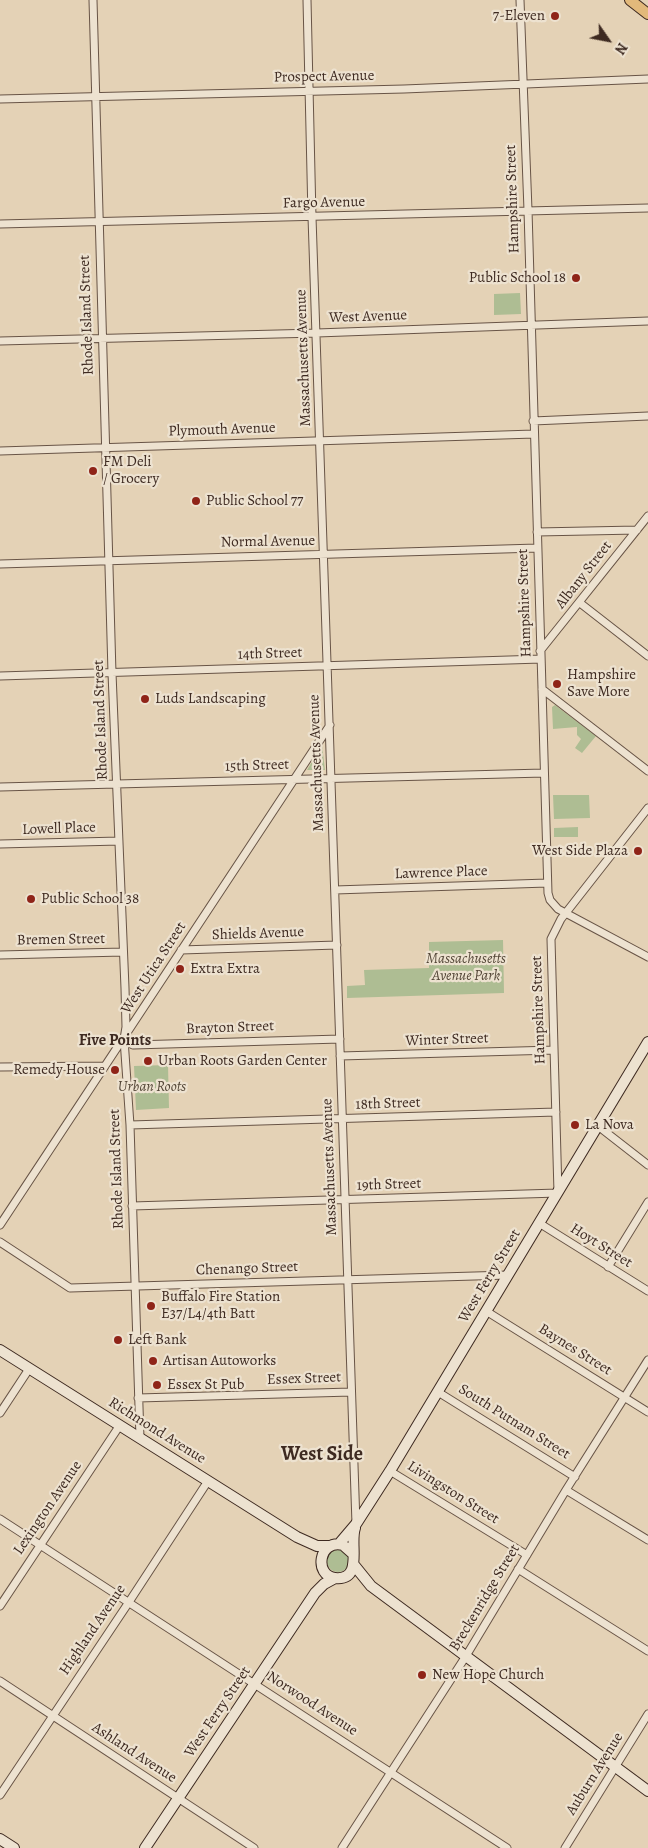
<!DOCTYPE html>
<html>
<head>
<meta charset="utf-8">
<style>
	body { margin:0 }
	#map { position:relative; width:648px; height:1848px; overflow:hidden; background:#e4d2b6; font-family:Alegreya,serif }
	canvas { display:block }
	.north { position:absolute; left:583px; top:15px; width:50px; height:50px; -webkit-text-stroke:4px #ede2d0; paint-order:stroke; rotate:123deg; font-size:14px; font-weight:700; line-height:20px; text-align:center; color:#3e2a21 }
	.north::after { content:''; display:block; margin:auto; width:18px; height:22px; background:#3e2a21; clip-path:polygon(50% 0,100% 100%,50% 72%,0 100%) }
</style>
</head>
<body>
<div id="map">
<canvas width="648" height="1848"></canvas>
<div class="north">N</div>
</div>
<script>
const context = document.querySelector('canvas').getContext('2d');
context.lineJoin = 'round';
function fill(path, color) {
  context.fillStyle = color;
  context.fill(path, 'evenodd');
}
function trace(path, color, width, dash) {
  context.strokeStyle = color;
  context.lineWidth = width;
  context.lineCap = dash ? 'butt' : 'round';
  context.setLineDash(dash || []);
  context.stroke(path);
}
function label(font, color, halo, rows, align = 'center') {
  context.font = font + ' Alegreya,serif';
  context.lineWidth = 4.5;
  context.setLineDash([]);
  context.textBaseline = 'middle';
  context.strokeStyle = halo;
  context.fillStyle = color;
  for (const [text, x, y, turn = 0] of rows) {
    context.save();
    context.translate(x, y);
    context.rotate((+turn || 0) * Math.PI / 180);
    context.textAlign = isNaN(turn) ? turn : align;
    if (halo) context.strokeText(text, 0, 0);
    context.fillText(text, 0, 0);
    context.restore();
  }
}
fill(new Path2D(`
	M520,293L521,314L494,315V294Z
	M555,705L596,736L582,753L575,748L581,739L577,735V727L553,729L552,707Z
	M322,745L325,770H307Z
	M553,795H589L590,818L554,819Z
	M578,827V837H554V828Z
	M503,940L504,993L347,998V986L365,985L364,970L429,968V942Z
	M168,1065L169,1108L136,1110L134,1066Z
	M327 1561a11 11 0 1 1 22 0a11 11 0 1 1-22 0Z`), '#aebd93');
const street = new Path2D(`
	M93,0L112,673L125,988L126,1027L124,1039L130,1125L140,1438
	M307,0L312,217L356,1524
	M520,0L528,210L548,893L550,900L558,909L648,957
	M0,99L404,89L648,79
	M0,224L648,208
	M0,341L317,333L648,321
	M533,421L648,416
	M0,451L534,434
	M537,532L637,530
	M0,564L537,548
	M580,603L648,656
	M540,651L648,516
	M0,676L541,659
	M542,689L648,771
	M0,787L544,773
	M0,844L119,841
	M335,890L547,883
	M181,950L337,945
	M0,955L123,952
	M124,1039L133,1045L340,1039
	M340,1056L554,1050
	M0,1067L105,1066
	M130,1125L556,1112
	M598,1126L648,1165
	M132,1206L558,1193L551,939L561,919L648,808
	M539,1223L648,1291
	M0,1225L330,725
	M0,1242L70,1288L508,1275
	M608,1267L648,1202
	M486,1311L648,1412
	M438,1392L575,1477
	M138,1398L351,1392
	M0,1413L29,1369
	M390,1471L527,1555
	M566,1490L648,1540
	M0,1519L507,1848
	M518,1569L648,1651
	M0,1606L120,1425
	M0,1681L254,1848
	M0,1795L129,1602L208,1481
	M342,1848L466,1656L566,1490L648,1360
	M565,1848L648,1714`);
const secondary = new Path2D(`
	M0,1350L297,1537L317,1546H330
	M339,1544L356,1524L390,1471L648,1042
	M352,1553L343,1545C318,1539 314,1576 335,1578C364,1581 349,1544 355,1528
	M354,1565L371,1586L648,1791
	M0,1839L14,1848
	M145,1848L315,1593L324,1584L335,1578`);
const primary = new Path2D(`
	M630,0L648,14`);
trace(street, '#685446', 9);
trace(secondary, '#3e2a21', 12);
trace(primary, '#3e2a21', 12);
trace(street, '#ede2d0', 7);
trace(secondary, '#ede2d0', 10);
trace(primary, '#e2b97b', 10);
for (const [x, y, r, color] of [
	[555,16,5,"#8f2418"],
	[576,278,5,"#8f2418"],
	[93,471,5,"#8f2418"],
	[196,501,5,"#8f2418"],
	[557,684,5,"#8f2418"],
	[145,699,5,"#8f2418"],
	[638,851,5,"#8f2418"],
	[31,899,5,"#8f2418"],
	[180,969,5,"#8f2418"],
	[148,1061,5,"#8f2418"],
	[115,1070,5,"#8f2418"],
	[575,1125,5,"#8f2418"],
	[151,1306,5,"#8f2418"],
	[118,1340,5,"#8f2418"],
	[153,1361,5,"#8f2418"],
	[157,1385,5,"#8f2418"],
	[422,1675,5,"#8f2418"]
]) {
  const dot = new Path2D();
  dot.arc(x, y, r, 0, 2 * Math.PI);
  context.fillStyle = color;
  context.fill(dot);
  trace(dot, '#ede2d0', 2);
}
label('15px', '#3e2a21', '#ede2d0', [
	["7-Eleven",545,16,"right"],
	["Public School 18",566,278,"right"],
	["FM Deli",103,462],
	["/ Grocery",103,479],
	["Public School 77",206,501],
	["Hampshire",567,675],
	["Save More",567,692],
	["Luds Landscaping",155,699],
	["West Side Plaza",628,851,"right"],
	["Public School 38",41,899],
	["Extra Extra",190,969],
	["Urban Roots Garden Center",158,1061],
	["Remedy House",105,1070,"right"],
	["La Nova",585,1125],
	["Buffalo Fire Station",161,1297],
	["E37/L4/4th Batt",161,1314],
	["Left Bank",128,1340],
	["Artisan Autoworks",163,1361],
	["Essex St Pub",167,1385],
	["New Hope Church",432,1675]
], 'left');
label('15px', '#3e2a21', '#ede2d0', [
	["Prospect Avenue",324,77,-1],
	["Hampshire Street",513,199,-92],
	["Fargo Avenue",324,203,-1],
	["Rhode Island Street",87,315,-92],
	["West Avenue",368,317,-2],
	["Massachusetts Avenue",304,358,-92],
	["Plymouth Avenue",222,430,-2],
	["Normal Avenue",268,542,-1],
	["Albany Street",584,575,-52],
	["Hampshire Street",525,603,-92],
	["14th Street",270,654,-2],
	["Rhode Island Street",101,720,-92],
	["Massachusetts Avenue",317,763,-92],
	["15th Street",257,766,-2],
	["Lowell Place",59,829,-2],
	["Lawrence Place",441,873,-2],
	["Shields Avenue",258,934,-2],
	["Bremen Street",61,940,-1],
	["West Utica Street",154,968,-57],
	["Hampshire Street",539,1010,-92],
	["Brayton Street",230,1028,-2],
	["Winter Street",447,1040,-2],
	["18th Street",388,1104,-2],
	["Massachusetts Avenue",330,1167,-92],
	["Rhode Island Street",117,1169,-92],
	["19th Street",389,1185,-2],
	["Hoyt Street",601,1246,32],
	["Chenango Street",247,1269,-2],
	["West Ferry Street",490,1276,-59],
	["Baynes Street",575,1350,32],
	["Essex Street",304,1379,-2],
	["South Putnam Street",514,1422,32],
	["Richmond Avenue",157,1431,32],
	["Livingston Street",453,1493,32],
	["Lexington Avenue",48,1508,-56],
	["Breckenridge Street",485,1598,-59],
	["Highland Avenue",93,1630,-56],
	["Norwood Avenue",312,1704,33],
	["West Ferry Street",218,1712,-56],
	["Ashland Avenue",134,1753,33],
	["Auburn Avenue",595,1774,-58]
]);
label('italic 15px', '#544738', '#ede2d0', [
	["Massachusetts",466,959],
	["Avenue Park",466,976],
	["Urban Roots",152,1087]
]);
label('bold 16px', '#3e2a21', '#ede2d0', [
	["Five Points",115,1041]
]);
label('bold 20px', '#3e2a21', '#ede2d0', [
	["West Side",322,1455]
]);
</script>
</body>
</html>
